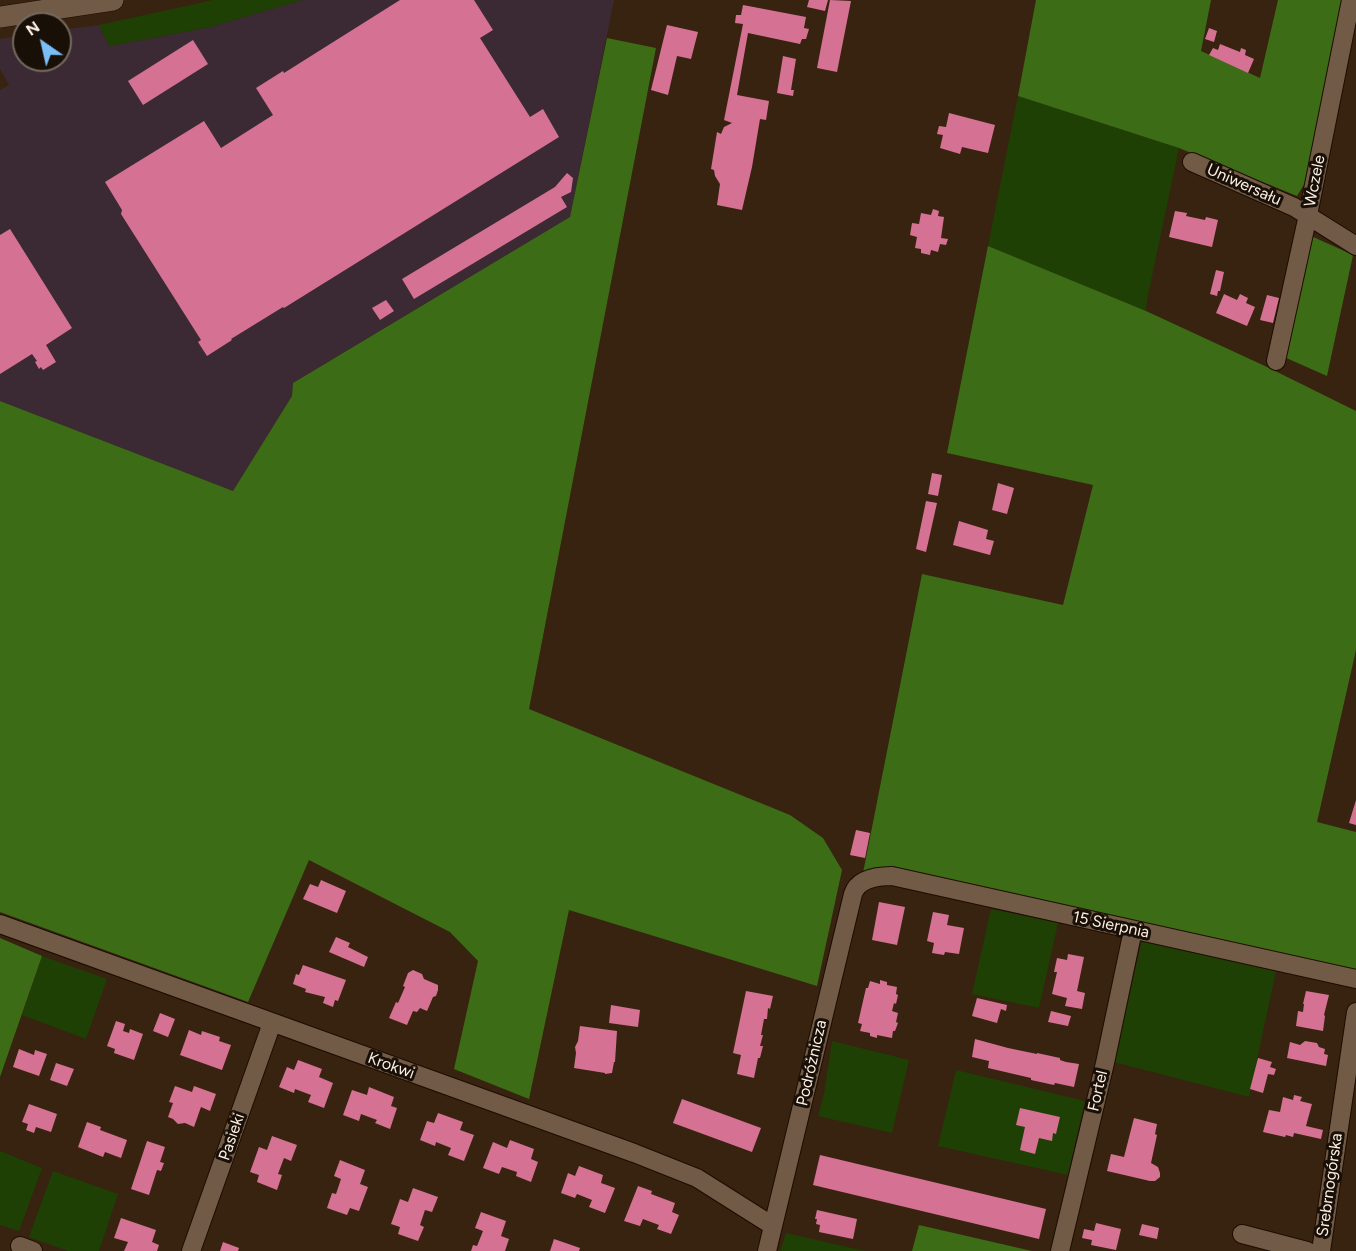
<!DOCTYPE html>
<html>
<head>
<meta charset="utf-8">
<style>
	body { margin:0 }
	#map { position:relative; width:1356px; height:1251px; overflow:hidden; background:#37230f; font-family:Figtree,sans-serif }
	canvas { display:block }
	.north { position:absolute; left:12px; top:12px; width:60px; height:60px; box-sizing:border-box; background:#180f07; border:2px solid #74695f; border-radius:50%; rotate:326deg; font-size:16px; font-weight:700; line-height:24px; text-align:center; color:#fdefe3 }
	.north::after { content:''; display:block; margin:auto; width:21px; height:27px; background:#7abef8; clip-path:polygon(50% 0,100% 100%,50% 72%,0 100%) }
</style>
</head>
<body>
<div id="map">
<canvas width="1356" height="1251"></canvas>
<div class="north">N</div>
</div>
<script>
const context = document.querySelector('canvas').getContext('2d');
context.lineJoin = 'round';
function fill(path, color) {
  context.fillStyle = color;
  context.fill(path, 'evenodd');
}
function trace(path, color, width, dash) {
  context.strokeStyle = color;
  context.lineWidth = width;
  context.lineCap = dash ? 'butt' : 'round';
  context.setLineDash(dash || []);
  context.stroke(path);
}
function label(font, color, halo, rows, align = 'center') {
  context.font = font + ' Figtree,sans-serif';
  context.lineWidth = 6;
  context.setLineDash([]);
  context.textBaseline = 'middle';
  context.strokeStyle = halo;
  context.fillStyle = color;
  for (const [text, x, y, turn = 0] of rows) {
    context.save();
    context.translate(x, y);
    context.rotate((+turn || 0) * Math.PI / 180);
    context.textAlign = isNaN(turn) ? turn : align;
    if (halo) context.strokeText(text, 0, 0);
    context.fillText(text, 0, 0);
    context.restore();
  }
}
fill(new Path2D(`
	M302,0H614L570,217L293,383L292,396L233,491L0,401V90L9,85L0,69V39L24,35V60H60V30L99,25L109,46L210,27Z`), '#3b2a33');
fill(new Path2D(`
	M213,0H302L210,27L109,46L99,25Z
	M1018,96L1179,148L1147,300L1146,311L988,246Z
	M991,909L1058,923L1039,1008L972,994Z
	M1142,940L1276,971L1249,1097L1114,1062Z
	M42,956L107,979L86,1039L22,1015Z
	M832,1041L909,1060L892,1133L818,1116L824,1094Z
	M956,1070L1085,1101L1068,1175L938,1146Z
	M0,1151L42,1168L19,1231L0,1225Z
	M53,1171L118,1194L99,1251H68L29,1237Z
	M786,1233L865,1251H780Z`), '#1f4004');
fill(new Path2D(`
	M1036,0H1211L1201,51L1260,78L1278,0H1343L1305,183L1297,196L1179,148L1018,96Z
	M607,38L656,48L529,709L790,815L823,838L842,870L817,986L569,910L529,1099L454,1069L478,961L450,932L309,860L248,1002L0,912V401L233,491L292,396L293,383L570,217Z
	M1309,235L1353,255L1327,376L1284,357Z
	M988,246L1146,311L1267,367L1356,411V650L1317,822L1356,832V969L1355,973L863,873L922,574L1063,605L1093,485L947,453Z
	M0,938L42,956L0,1077Z
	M919,1225L1032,1251H912Z`), '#3c6d16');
fill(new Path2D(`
	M400,0H474L493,30L480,38L530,117L543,109L559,137L284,308L283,307L231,339L232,340L207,356L198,342L201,340L121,214L122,210L105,182L204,121L221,148L273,115L256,88L283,71L284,73Z
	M809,0H828L825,11L807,7Z
	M830,0L851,1L837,72L817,68Z
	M743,5L806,17L804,28L809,29L806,39H802L800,44L748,33L737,95L769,101L766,120L760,119L752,167L742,210L717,205L720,184L715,176L714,170L711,169L717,132L721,134L724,127L732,123L724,120L743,24L735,23L736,15H741Z
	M667,25L698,32L691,59L677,56L668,95L651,90Z
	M1209,28L1217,31L1214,42L1205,39Z
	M193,40L208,64L143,105L128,81Z
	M1220,44L1240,52L1241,48L1246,50L1245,55L1254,59L1248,73L1209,55L1213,48L1218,50Z
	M783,56L796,59L791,90H794L793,96L777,93Z
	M949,113L995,125L988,153L962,147L960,154L940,148L943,135L937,134L939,126L946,127Z
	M567,173L573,178L571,192L561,197L567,207L414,299L402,279L555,187Z
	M933,209L939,211L938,216L944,217L941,238L948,239L946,245L940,244L938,252L931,250L930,255L921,253V249L915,248L917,237L910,235L912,223L919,224L921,213L931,215Z
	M1175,211L1187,213L1186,216L1205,220L1206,217L1218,220L1212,247L1169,237Z
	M10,229L72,328L46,345L56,362L43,370L41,367L39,369L35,362L37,361L32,354L0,374V235Z
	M1216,270L1224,272L1220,291H1218L1217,296L1210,294Z
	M1224,294L1237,300L1240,294L1248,298L1246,303L1255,307L1247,326L1216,313Z
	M1267,295L1279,298L1273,323L1260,320Z
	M386,300L394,311L380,320L372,308Z
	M932,473L942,475L938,496L928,494Z
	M998,483L1014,488L1007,514L992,510Z
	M926,501L937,503L926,552L916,549Z
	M959,521L988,530L986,539L994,541L990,555L953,545Z
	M1356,800V825L1349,823Z
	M856,830L870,833L865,858L850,855Z
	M321,880L346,891L337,913L303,899L310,884L318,887Z
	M879,902L905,907L897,945L872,940Z
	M933,912L949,915L947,925L964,928L959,954L945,952L944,955L932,953L934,943L927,941Z
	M336,937L350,943L348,947L368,957L364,967L329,952Z
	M1068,954L1084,957L1077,991L1085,993L1082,1009L1065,1006L1067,998L1052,994L1057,972H1054L1057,958L1067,960Z
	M303,965L346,980L338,1001L335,1000L333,1007L323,1003L325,997L305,992L306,989L293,984L296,974L299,975Z
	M413,970L422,974L424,979L438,985V990L436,996L433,997L427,1011L420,1008L417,1012L413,1011L407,1025L389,1018L396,1002L398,1003L405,987L403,986L408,973Z
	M880,980L887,982V985L897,987L896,994L898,995L896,1004L894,1003L892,1011L898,1013L896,1022L898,1023L895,1031H893L892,1038L877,1035V1038L870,1036V1033L860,1031L862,1024L858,1023L866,988H868L870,981L880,984Z
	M746,991L773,996L770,1009L768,1008L767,1019H764L761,1035H763L760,1046H763L760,1058H758L754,1078L737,1074L741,1055L733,1053Z
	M1306,991L1329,995L1324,1015L1325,1016L1323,1031L1296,1026L1298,1011L1303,1012L1304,1004H1303Z
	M977,998L1007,1005L1006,1011L1001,1009L997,1023L972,1016Z
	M611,1005L640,1010L638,1027L609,1023Z
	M1051,1011L1071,1016L1068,1026L1048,1022Z
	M160,1013L175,1019L168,1037L153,1031Z
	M116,1021L125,1024L123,1031L129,1033L130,1029L143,1034L134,1060L114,1053L115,1049L107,1046Z
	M580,1026L617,1031L615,1062H614L612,1073L605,1074V1073L574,1068L576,1053L575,1047L578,1041Z
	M189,1030L201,1035L202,1031L220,1037L219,1041L231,1045L222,1070L180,1055Z
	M975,1039L1008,1048L1037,1054V1053L1060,1058V1060L1066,1062L1079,1064L1074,1087L1055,1083L1054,1085L1031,1080V1078L988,1068L989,1061L972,1057Z
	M1305,1041L1317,1043L1319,1047L1325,1049L1324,1054L1328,1055L1326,1066L1287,1058L1290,1042L1300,1045Z
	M19,1049L34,1055L35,1050L47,1054L39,1076L13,1067Z
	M1258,1058L1272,1062L1270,1067L1276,1069L1274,1075L1268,1074L1263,1093L1250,1089Z
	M298,1060L322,1069L319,1077L333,1083L324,1108L308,1102L311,1095L295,1089L294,1093L279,1087L287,1067L294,1070Z
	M56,1063L74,1069L67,1086L50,1080Z
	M175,1086L192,1092L194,1086L216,1094L210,1111L201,1107L194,1127L185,1123L178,1124L173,1119L168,1117L173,1103L169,1102Z
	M369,1087L394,1097L391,1106L397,1108L390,1129L375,1123L377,1120L361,1114L359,1121L343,1115L352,1090L367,1095Z
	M1294,1095L1302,1097L1300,1101L1312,1104L1306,1126L1323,1130L1321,1139L1294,1133L1293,1137L1286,1135L1285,1137L1263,1132L1269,1110L1280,1112L1283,1097L1293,1100Z
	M682,1099L761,1128L752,1152L673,1123Z
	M29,1104L57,1114L51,1132L36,1127L34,1133L26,1130L28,1124L22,1122Z
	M1020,1108L1060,1117L1056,1134L1053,1133L1052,1141L1039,1138L1035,1154L1020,1150L1025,1127L1016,1125Z
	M438,1113L463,1122L460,1130L474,1135L464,1161L448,1155L451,1148L436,1142L435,1146L420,1140L427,1121L434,1123Z
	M1134,1118L1157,1124L1155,1134L1157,1135L1151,1163L1158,1167L1160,1173V1177L1155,1181H1150L1107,1171L1111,1154L1124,1157Z
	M87,1122L101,1127L100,1130L127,1140L121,1158L105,1152L103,1157L78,1147Z
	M272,1136L297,1145L291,1161L284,1158L278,1174L282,1175L277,1190L257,1182L259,1175L250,1172L259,1147L267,1150Z
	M510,1140L534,1149L531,1159L538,1162L531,1182L516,1176L517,1172L502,1167L499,1174L483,1168L493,1142L507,1148Z
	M147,1141L165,1147L160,1162L164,1163L161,1171L157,1170L149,1195L131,1189Z
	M820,1155L1046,1209L1039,1239L813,1185Z
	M340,1160L365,1170L360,1184L368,1187L359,1211L350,1208L347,1215L327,1208L332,1193L336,1194L341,1179L334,1176Z
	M579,1166L603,1175L601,1183L615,1188L605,1213L589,1207L592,1200L577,1194L575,1198L561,1193L568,1173L575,1176Z
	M638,1186L652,1191L651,1194L675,1203L672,1212L679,1215L671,1234L657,1229L659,1225L643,1219L640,1226L624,1221Z
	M413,1188L438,1197L432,1212L425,1210L420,1225L424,1227L418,1241L398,1234L400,1227L391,1224L400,1199L408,1202Z
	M817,1210L857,1219L853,1239L819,1232L820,1225L816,1224L817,1219H815Z
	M481,1212L506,1221L501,1236L509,1239L505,1251H471L473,1245L477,1246L483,1231L475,1228Z
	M121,1218L156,1230L152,1242L159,1245L157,1251H124L128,1242L114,1238Z
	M1096,1223L1121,1229L1116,1250L1091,1245L1092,1240L1082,1238L1084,1229L1094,1231Z
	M1142,1224L1159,1228L1157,1239L1139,1235Z
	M554,1239L580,1248L579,1251H550Z
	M223,1242L239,1248L238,1251H220Z`), '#d57293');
const minor = new Path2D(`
	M1192,162L1294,207L1356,246
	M1276,361L1308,215L1351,0
	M0,924L634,1153L697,1178L773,1226
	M1242,1234L1307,1251
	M20,1246L33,1251
	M191,1251L272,1023
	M767,1251L853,894C858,879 877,876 892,876L1356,979
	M1060,1251L1105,1063L1133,930
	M1321,1251L1356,1012`);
const tertiary = new Path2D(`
	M0,17L113,0`);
trace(minor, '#1e0c00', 20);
trace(tertiary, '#1e0c00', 22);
trace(minor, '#725b46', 18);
trace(tertiary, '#725b46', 21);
label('16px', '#fdefe3', '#180f07', [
	["Wczele",1315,181,-79],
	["Uniwersału",1244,185,24],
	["15 Sierpnia",1111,925,12],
	["Podróżnicza",812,1063,-77],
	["Krokwi",391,1066,20],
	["Fortel",1098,1091,-77],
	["Pasieki",232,1137,-71],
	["Srebrnogórska",1330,1185,-82]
]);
</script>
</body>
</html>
